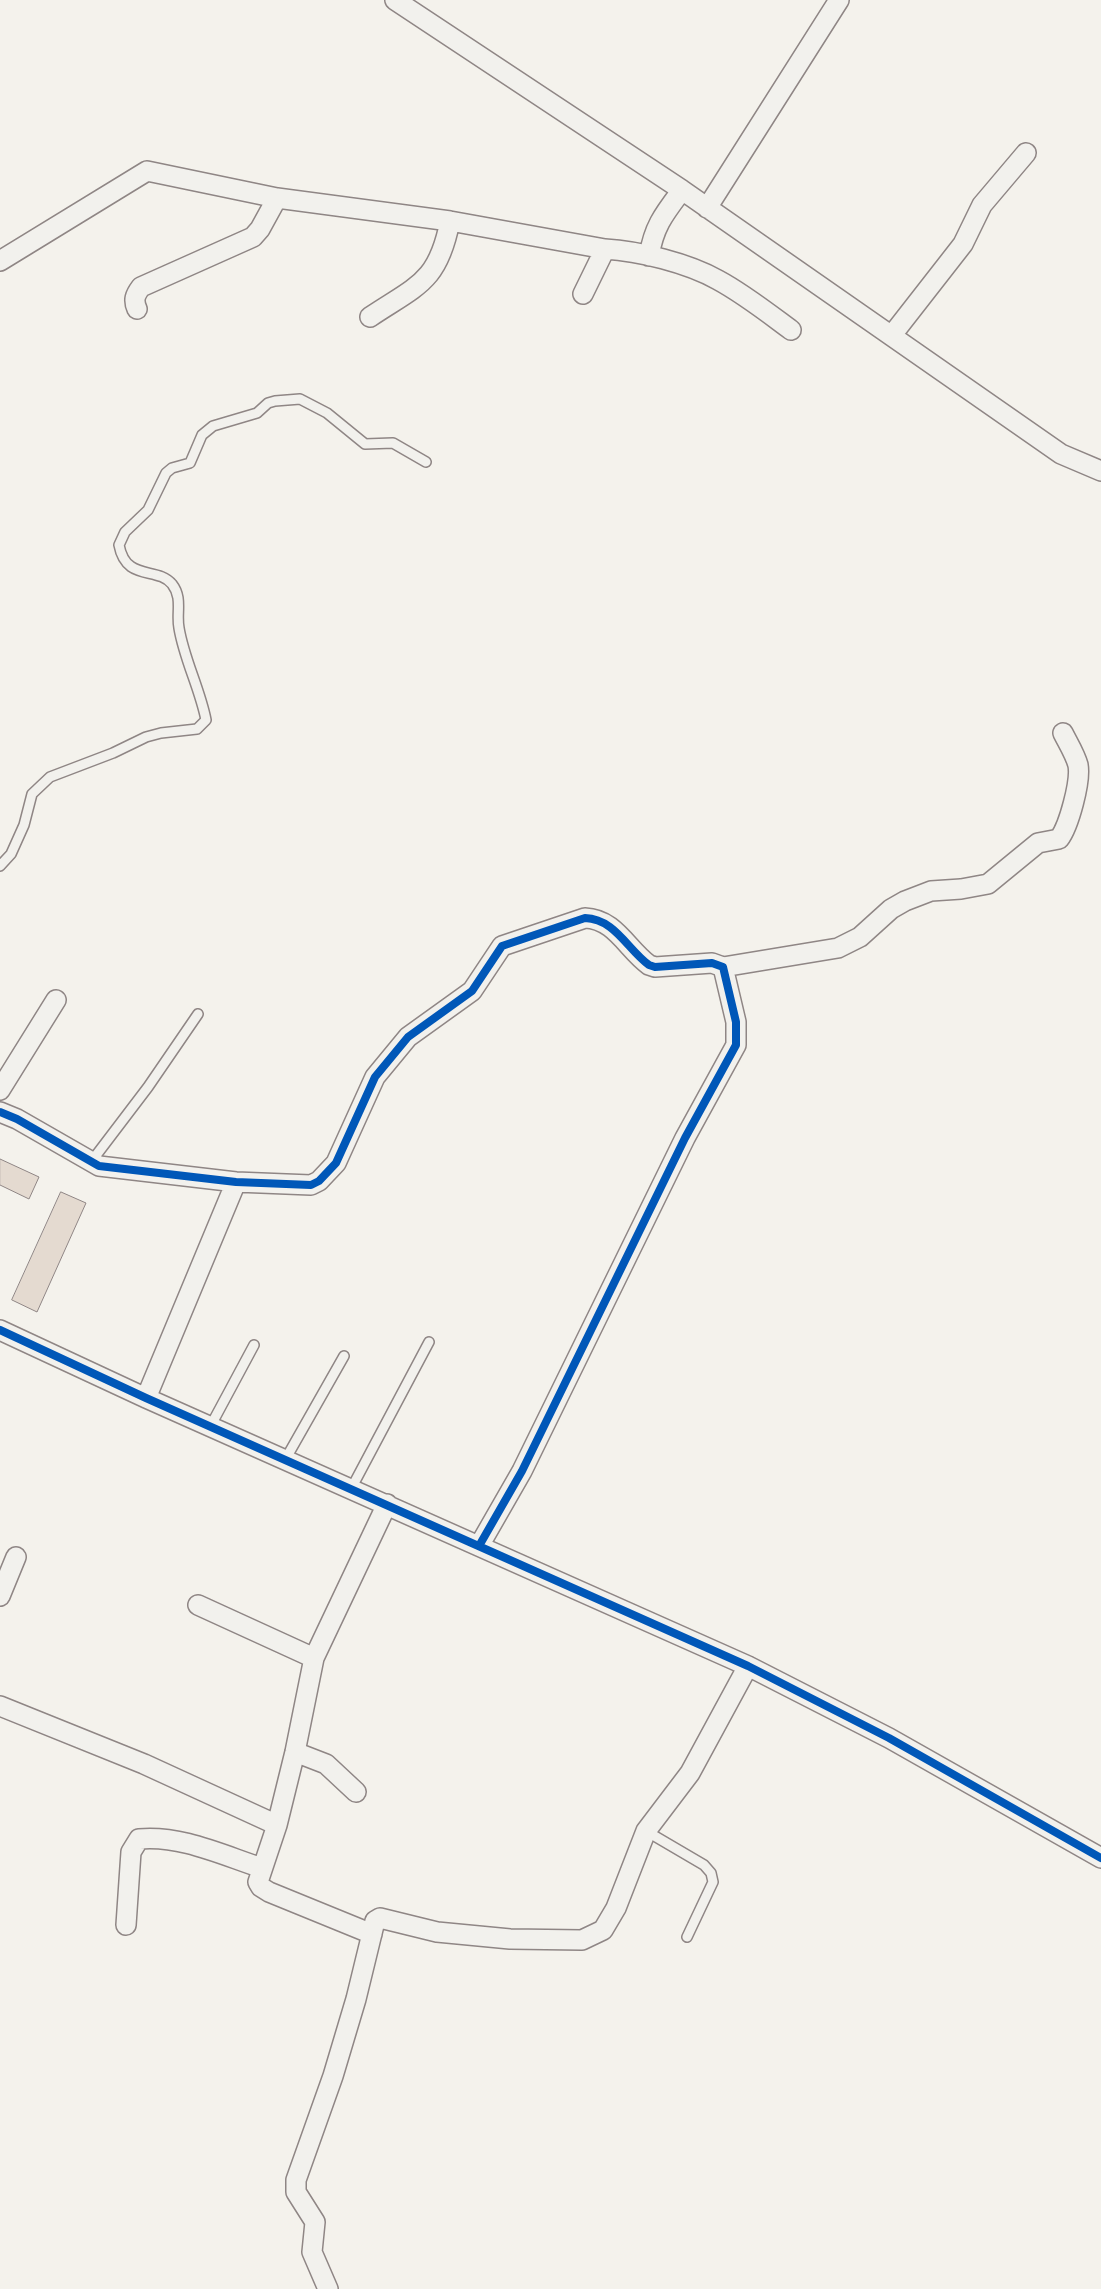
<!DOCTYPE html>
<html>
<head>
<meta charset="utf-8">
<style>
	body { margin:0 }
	canvas { display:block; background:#f4f2ec }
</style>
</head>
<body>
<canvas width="1101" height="2289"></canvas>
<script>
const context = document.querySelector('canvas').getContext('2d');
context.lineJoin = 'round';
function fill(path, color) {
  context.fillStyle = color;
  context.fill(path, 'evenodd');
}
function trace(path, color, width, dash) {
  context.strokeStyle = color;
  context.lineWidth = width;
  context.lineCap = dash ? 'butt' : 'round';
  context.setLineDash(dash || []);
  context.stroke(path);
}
const building = new Path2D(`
	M0,1159L39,1177L29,1199L0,1185Z
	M61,1192L86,1203L37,1312L12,1300Z`);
fill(building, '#e4dad0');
trace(building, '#8f8685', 1);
const lane = new Path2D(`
	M0,866L11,854L24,825L32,794L50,777L113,753L146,737L161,733L197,729L206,720C200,689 184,659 179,628C176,613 183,598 172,584C157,566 126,582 119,545L125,532L148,510L166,473L172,468L190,463L202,435L213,426L257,413L268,403L275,401L300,399L327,413L365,444L393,443L426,462
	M91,1162L148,1087L198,1014
	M210,1427L254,1345
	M285,1460L344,1356
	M351,1489L429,1342
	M646,1831L704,1865L711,1873L713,1882L687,1937`);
const street = new Path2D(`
	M395,0L682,190L1061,454L1101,471
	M707,208L839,0
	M649,256C654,226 664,214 682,190
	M0,261L147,171L277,198L450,221L605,249
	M583,294L605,249C639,251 688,263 718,280C744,294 768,313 791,330
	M137,309C133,300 135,295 141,287L253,237L260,229L277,198
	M370,317C418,285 438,282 450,221
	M892,335L963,244L982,205L1026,153
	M723,967L838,948L860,937L891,909L905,901L931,891L961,889L988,884L1038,843L1059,839C1069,826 1081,781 1078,765C1075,754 1068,743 1063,733
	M0,1090L56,1000
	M0,1112L17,1119L99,1166L236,1182L311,1185L319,1181L336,1163L375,1077L408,1037L472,991L502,946L585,918C615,919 627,949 649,965L655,967L712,963L723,967L736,1022V1045L685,1138L522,1471L479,1546
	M0,1330L146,1398L748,1666L889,1738L1101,1858
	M146,1398L236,1182
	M0,1596L16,1557
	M198,1605L314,1658
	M0,1706L144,1764L277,1825
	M295,1752L326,1764L356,1792
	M126,1925L131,1852L139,1839C181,1835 222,1855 262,1868
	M372,1934L269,1892L261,1887L258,1882L277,1825L295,1752L314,1658L387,1504
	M328,2289L312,2252L315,2222L296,2192V2180L333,2076L356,1999L375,1921L380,1918L437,1932L510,1939L582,1940L603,1930L616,1908L646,1831L690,1773L748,1666`);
trace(lane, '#8f8685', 12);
trace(street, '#8f8685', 22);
trace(lane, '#f2f1ed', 9);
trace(street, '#f2f1ed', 19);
trace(new Path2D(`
	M0,1112L17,1119L99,1166L236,1182L311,1185L319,1181L336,1163L375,1077L408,1037L472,991L502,946L585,918C615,919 627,949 649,965L655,967L712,963L723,967L736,1022V1045L685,1138L522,1471L479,1546
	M0,1330L146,1398L748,1666L889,1738L1101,1858`), '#0057b8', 8);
</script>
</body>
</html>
